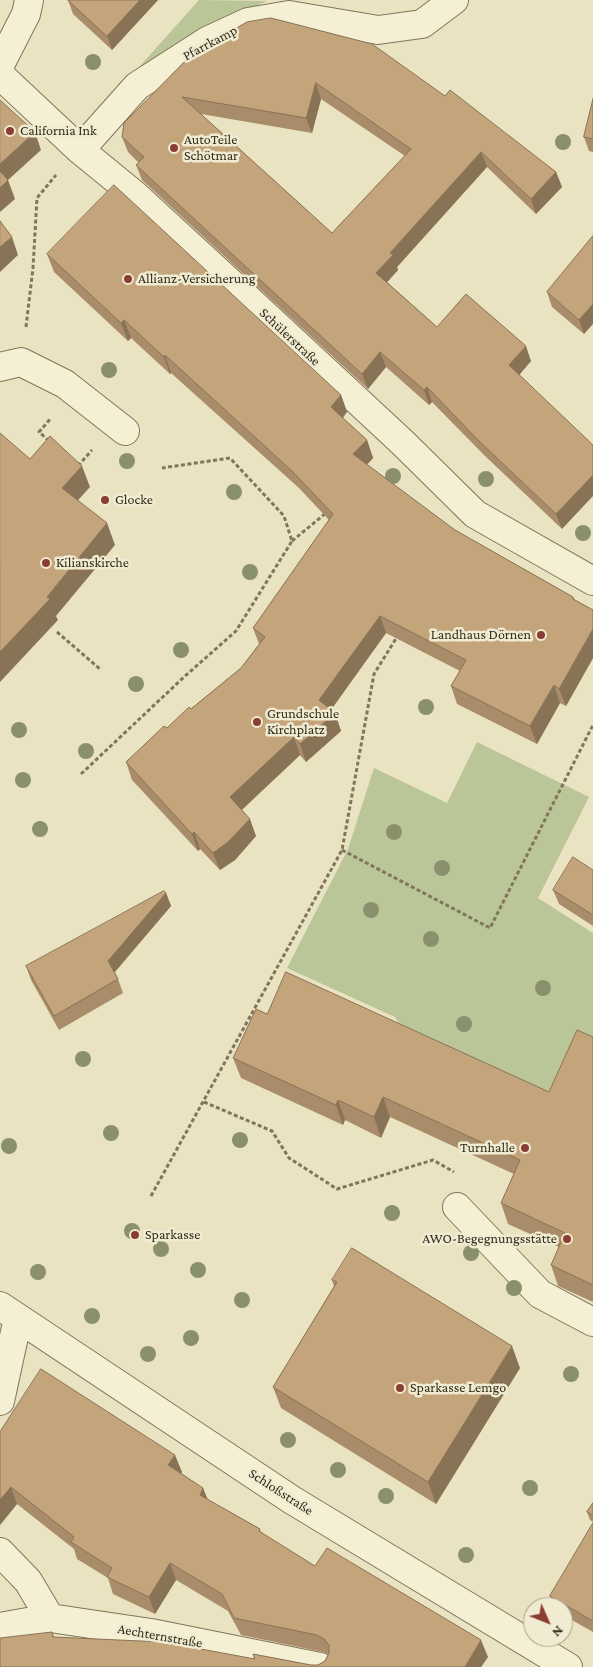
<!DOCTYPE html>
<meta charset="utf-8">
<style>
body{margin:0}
#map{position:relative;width:593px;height:1667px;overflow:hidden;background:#e9e3c2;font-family:"Crimson Pro",serif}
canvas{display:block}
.north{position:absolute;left:523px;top:1597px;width:50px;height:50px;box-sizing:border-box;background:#f1ecd1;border:1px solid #a59e89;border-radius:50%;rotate:134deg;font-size:14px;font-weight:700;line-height:20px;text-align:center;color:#322a1e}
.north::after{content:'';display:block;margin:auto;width:18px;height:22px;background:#8a3d31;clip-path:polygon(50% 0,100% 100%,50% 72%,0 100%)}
</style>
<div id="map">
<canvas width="593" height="1667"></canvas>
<div class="north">N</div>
</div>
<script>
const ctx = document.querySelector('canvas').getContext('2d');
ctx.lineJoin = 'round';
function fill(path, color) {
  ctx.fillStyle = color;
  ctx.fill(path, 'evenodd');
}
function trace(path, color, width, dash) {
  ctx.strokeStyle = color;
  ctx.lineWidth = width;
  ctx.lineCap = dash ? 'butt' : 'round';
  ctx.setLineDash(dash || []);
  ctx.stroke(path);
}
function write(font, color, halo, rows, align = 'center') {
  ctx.font = font + ' "Crimson Pro",serif';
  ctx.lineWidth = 5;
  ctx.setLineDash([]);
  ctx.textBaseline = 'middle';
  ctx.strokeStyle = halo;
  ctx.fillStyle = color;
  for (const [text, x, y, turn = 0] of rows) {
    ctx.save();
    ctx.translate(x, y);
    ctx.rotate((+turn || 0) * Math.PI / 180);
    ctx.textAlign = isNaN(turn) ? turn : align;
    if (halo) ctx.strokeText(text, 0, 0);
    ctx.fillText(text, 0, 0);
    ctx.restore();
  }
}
fill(new Path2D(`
 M199,0l68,1 -68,31 -56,38 -3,-4z
 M477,742l112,55 -51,101 55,35v121l-37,59 -141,-64 -20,-32 -108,-49 61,-119 26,-81 73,35z`), '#bac697');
const minor = new Path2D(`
 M0,65l26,-51 3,-14
 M0,75l80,75 55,45 126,116 141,131 73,72 118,67
 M80,150l57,-64 70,-45 41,-19 41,-7 89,15 44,-6 32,-24
 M0,367l21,-5 44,22 60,47
 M457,1207l83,87 53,28
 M0,1306l292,194 276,167
 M0,1401l18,-83
 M0,1552l28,29 22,37
 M0,1627l50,-9 101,15 169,34`);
trace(minor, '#81755b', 30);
trace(new Path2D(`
 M26,327l7,-59 4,-70 19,-23
 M49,441l-10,-9 12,-14
 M78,466l14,-16
 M292,541l34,-28
 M57,632l43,37
 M81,774l103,-97 52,-46 56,-90 -8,-25 -54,-58 -68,10
 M342,850l148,78 103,-203
 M204,1102l68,29 17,27 48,31 96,-29 21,12
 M151,1196l191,-346 32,-176 23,-37`), '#81755b', 3, [4, 2.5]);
trace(minor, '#f5f0d4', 28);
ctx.fillStyle = '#8b906c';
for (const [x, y] of [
 [93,62],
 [563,142],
 [109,370],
 [127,461],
 [393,476],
 [486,479],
 [234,492],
 [583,533],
 [250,572],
 [181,650],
 [136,684],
 [426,707],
 [19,730],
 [86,751],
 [23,780],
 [40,829],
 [394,832],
 [442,868],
 [371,910],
 [431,939],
 [543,988],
 [464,1024],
 [83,1059],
 [111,1133],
 [240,1140],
 [9,1146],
 [392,1213],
 [132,1231],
 [161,1249],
 [471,1253],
 [198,1270],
 [38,1272],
 [514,1288],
 [242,1300],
 [92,1316],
 [191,1338],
 [148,1354],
 [571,1374],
 [288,1440],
 [338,1470],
 [530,1488],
 [386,1496],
 [466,1555]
]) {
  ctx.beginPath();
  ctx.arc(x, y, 8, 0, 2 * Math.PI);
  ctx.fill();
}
fill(new Path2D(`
 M68,0h90l-46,50 -39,-36z
 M194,52l251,44 111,76 6,15 -26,27 -49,-47 -90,100 1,3 -11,12 50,45 94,34 -12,14 43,154 -78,-74 -52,-53 -3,3 -43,-38 -18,22 -226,-209 -6,-15 3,-2 -11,-11 -6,-15zM321,99l84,57 -73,77 -131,-119 111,19z
 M593,99v53l-4,-1 -5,-14z
 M593,236l-9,98 -32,-27 -5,-15z
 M47,254l294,141 6,17 -4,6 24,22 6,18 -6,7 88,65 118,67 1,2 19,11v48l-27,48 -6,-3 -23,41 -80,-40 -6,-18 9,-15 -74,-38 -55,77 4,3 6,18 -35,31 -6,-7 -58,55 14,26 -21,24 -15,10 -20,-21 -2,2 -66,-71 -6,-18 41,-34 74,-60 18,-24 -6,-16 76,-108 -30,-32 -128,-115 -1,1 -39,-36 -3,3 -74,-69z
 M593,870v56l-34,-22 -6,-14z
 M166,893l5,13 -56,66 3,7 5,14 -64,37 -28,-50 -5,-14z
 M267,1014l282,78 44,-55v265l-35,-16 -7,-21 8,-18 -51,-23 -7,-21 13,-29 -124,-57 -9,21 -36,-18 -2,5 -102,-47 -8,-20z
 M332,1280l188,88 -84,136 -155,-96 -8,-21 61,-101z
 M0,1432l182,40 -1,1 22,15 4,11 53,30 1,4 54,33 173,91 -7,10h-481l52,-35 2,5 200,22 -1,-5 58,11h7l7,-4 3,-7 -5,-2 -82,-17 -13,-24 -52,-31 -21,34 -42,-20 -5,-16 -31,-19 -3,-10 -57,-45 -17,21z
 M593,1503v19l-3,-2 -3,-8z
 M593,1523v109l-30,-17v-8h-9l-4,-11z`), '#a98d6a');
fill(new Path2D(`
 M140,0h18l-46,50 -5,-14z
 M316,83l5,16 -9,34 -6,-15z
 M35,132l6,18 -33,30 7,19 -15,13v-48z
 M481,152l6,15 -90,100 1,3 -16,18 -6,-15 14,-20z
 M556,172l6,15 -26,27 -5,-15z
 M12,237l6,18 -18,17v-25z
 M593,304v20l-9,10 -5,-14z
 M124,320l7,18 -3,3 -7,-18z
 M526,346l5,15 -16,19 -6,-15z
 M380,352l6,15 -18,22 -6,-15z
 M165,355l6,18 -1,1 -6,-17z
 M427,387l5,15 -3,3 -5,-15z
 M341,395l6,17 -10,12 -6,-17z
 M367,440l6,18 -14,14 -6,-18z
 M82,466l8,21 -20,22 -8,-21z
 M593,475v21l-31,33 -6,-15z
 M107,523l8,22 -59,71 2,4 -58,62v-30l47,-55z
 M380,616l6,17 -61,85 -6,-18z
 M593,629v29l-27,48 -7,-17z
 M554,685l6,18 -23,41 -7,-18z
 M335,713l6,18 -35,31 -6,-18z
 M294,737l6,18 -64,60 -6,-18z
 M250,819l6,17 -21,24 -15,10 -7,-17z
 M194,832l6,17 -2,2 -6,-17z
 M166,893l5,13 -58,68 -5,-13z
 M383,1097l7,20 -9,21 -7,-21z
 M338,1100l7,20 -2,5 -7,-20z
 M512,1346l8,22 -84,136 -8,-22z
 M175,1455l7,17 -8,11 -6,-18z
 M11,1487l6,17 -17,21v-25z
 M203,1488l7,17 -10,-10z
 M170,1563l6,17 -21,34 -6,-17z
 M481,1640l7,17 -7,10h-16z`), '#897356');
const building = new Path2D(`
 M68,0h72l-33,36z
 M271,18l101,26 73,52 5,-6 106,82 -25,27 -50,-47 -91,101 3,2 -17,18 61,54 29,-33 60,52 -17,19 84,80v30l-37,39 -78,-74 -51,-53 -3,3 -44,-38 -18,22 -226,-209 8,-8 -22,-20 2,-14 70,-71 53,-30zM316,83l95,66 -79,84 -150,-136 124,21z
 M593,99v40l-9,-2z
 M0,100l35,32 -35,32z
 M0,171l8,9 -8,8z
 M114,185l227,210 -10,12 36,33 -14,14 102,76 118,67v2l20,11v19l-34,60 -5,-4 -24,41 -79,-40 15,-26 -86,-44 -61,84 16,13 -35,31 -6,-7 -64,60 20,22 -22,23 -15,11 -19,-21 -2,2 -66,-72 38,-36 3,2 22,-21 2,2 50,-41 24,-31 -12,-9 80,-114 -41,-43 -127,-116 -1,2 -40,-37 -3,3 -74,-69z
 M0,221l12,16 -12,10z
 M593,236v68l-14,16 -32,-28z
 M0,433l30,26 20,-23 32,30 -20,22 45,35 -60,74 3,2 -50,53z
 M573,857l20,13v45l-40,-25z
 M164,891l2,2 -58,68 10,18 -64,37 -28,-50z
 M286,972l263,120 28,-62 16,7v248l-42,-20 14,-32 -64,-30 19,-43 -137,-63 -9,20 -36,-17 -2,5 -103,-47 23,-49 11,5z
 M352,1248l160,98 -84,136 -155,-95 64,-105 -5,-2z
 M41,1369l134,86 -7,10 35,23 -3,7 60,34 -1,2 56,35 12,-18 154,92 -16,27h-465v-29l52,-6 1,5 110,5 92,17 -2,-5 58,11h7l7,-4 4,-8v-8l-5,-6 -7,-4 -83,-17 -12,-24 -52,-31 -21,34 -42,-20 5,-9 -41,-26 3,-5 -63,-50 -11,13v-68z
 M593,1503v12l-6,-3z
 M593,1523v98l-43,-25z`);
fill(building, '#c4a47b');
trace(building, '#897356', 1);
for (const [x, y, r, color] of [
 [10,131,5,"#8a3d31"],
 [174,148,5,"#8a3d31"],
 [128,279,5,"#8a3d31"],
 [105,500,5,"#8a3d31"],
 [46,563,5,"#8a3d31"],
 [541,635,5,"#8a3d31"],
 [257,722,5,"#8a3d31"],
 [525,1148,5,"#8a3d31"],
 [135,1235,5,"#8a3d31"],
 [567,1239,5,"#8a3d31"],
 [400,1388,5,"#8a3d31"]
]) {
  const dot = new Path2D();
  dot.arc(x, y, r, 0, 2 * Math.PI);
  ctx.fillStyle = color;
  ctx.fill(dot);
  trace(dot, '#f1ecd1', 2);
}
write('14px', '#322a1e', '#f1ecd1', [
 ["Pfarrkamp",210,43,-28],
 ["Schülerstraße",290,337,43],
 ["Schloßstraße",281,1492,33],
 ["Aechternstraße",160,1636,10]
]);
write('14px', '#322a1e', '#f1ecd1', [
 ["California Ink",20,131],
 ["AutoTeile",184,140],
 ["Schötmar",184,156],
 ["Allianz-Versicherung",138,279],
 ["Glocke",115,500],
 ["Kilianskirche",56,563],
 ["Landhaus Dörnen",531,635,"right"],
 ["Grundschule",267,714],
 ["Kirchplatz",267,730],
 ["Turnhalle",515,1148,"right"],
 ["Sparkasse",145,1235],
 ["AWO-Begegnungsstätte",557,1239,"right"],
 ["Sparkasse Lemgo",410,1388]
], 'left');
</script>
